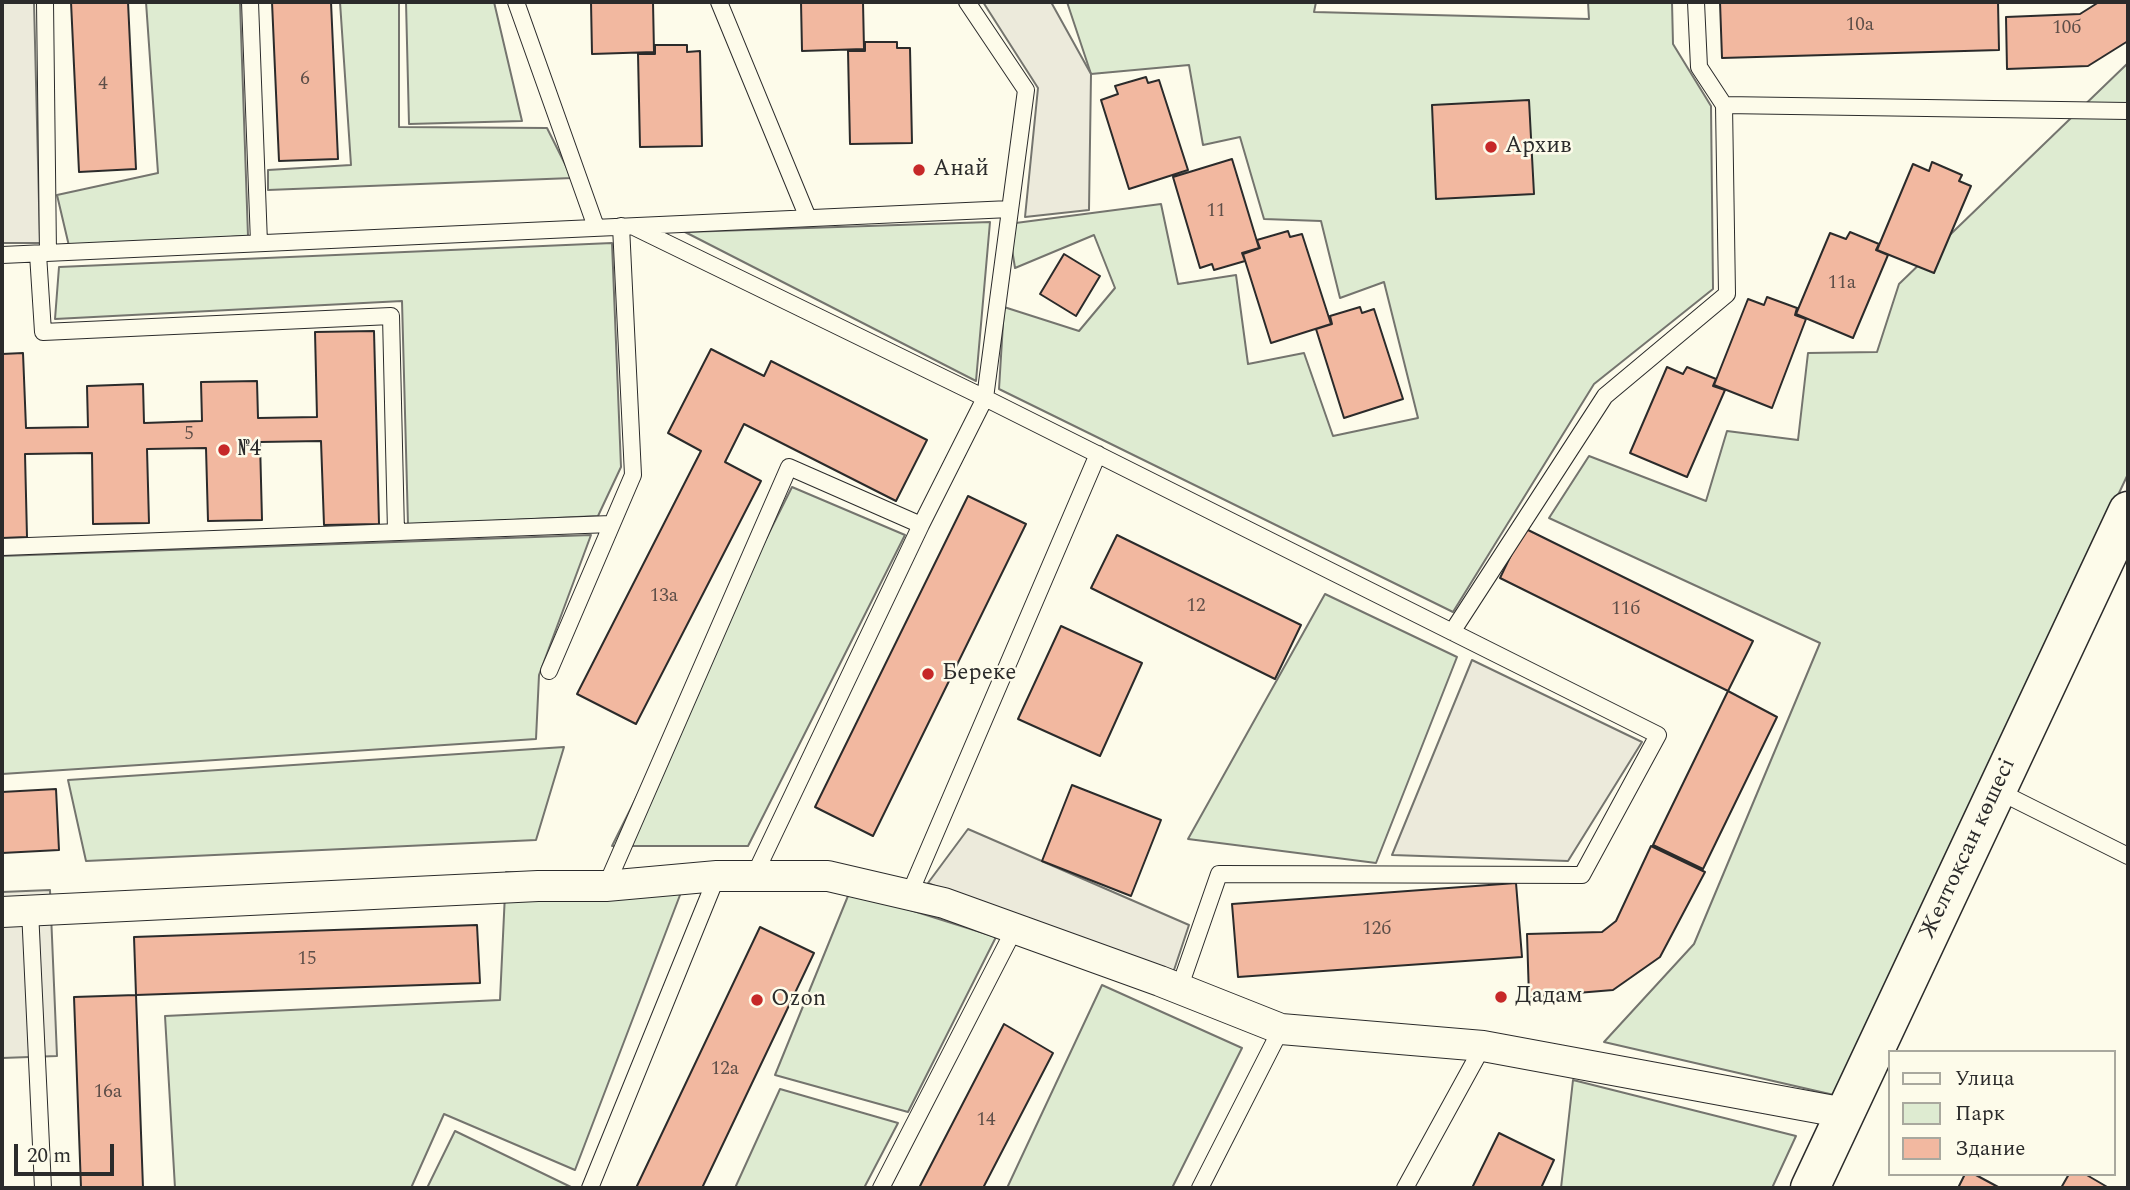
<!DOCTYPE html>
<meta charset="utf-8">
<style>
body{margin:0}
#map{position:relative;width:2130px;height:1190px;overflow:hidden;background:#fdfbea;font-family:Spectral,serif}
canvas{display:block}
.frame{position:absolute;inset:0;border:4px solid #2b2b2b;pointer-events:none}
.legend{position:absolute;left:1888px;top:1050px;width:228px;height:126px;box-sizing:border-box;background:#fdfbea;border:2px solid #a9a89e;margin:0;padding:9px 12px;list-style:none;font-size:21px;color:#2b2b2b}
.legend li{display:flex;align-items:center;gap:14px;height:35px}
.legend b{width:35px;border:2px solid #a9a89e}
.scale{position:absolute;left:14px;top:1144px;width:100px;height:32px;box-sizing:border-box;border:4px solid #2b2b2b;border-top:0;padding-left:9px;font-size:21px;line-height:24px;white-space:nowrap;color:#2b2b2b;-webkit-text-stroke:5px #fdfbea;paint-order:stroke}
</style>
<div id="map">
<canvas width="2130" height="1190"></canvas>
<div class="frame"></div>
<ul class="legend">
<li><b style="height:9px;background:#fdfbea"></b>Улица</li>
<li><b style="height:19px;background:#deebd1"></b>Парк</li>
<li><b style="height:19px;background:#f2b8a0"></b>Здание</li>
</ul>
<div class="scale">20 m</div>
</div>
<script>
const ctx = document.querySelector('canvas').getContext('2d');
ctx.lineJoin = 'round';
function fill(path, color) {
  ctx.fillStyle = color;
  ctx.fill(path, 'evenodd');
}
function trace(path, color, width, dash) {
  ctx.strokeStyle = color;
  ctx.lineWidth = width;
  ctx.lineCap = dash ? 'butt' : 'round';
  ctx.setLineDash(dash || []);
  ctx.stroke(path);
}
function write(font, color, halo, rows, align = 'center') {
  ctx.font = font + ' Spectral,serif';
  ctx.lineWidth = 5;
  ctx.setLineDash([]);
  ctx.textBaseline = 'middle';
  ctx.strokeStyle = halo;
  ctx.fillStyle = color;
  for (const [text, x, y, turn = 0] of rows) {
    ctx.save();
    ctx.translate(x, y);
    ctx.rotate((+turn || 0) * Math.PI / 180);
    ctx.textAlign = isNaN(turn) ? turn : align;
    if (halo) ctx.strokeText(text, 0, 0);
    ctx.fillText(text, 0, 0);
    ctx.restore();
  }
}
const green = new Path2D(`
 M146,2h94l8,234 -179,10 -12,-51 101,-22z
 M340,2h59v125l148,1 25,50 -304,12v-20l83,-5z
 M406,2h88l28,119 -113,3z
 M1067,2h249l-2,10 275,7 -1,-17h84l1,42 38,62 2,183 -119,95 -141,228 -454,-223 5,-82 75,24 36,-43 -21,-53 -79,33 -7,-44 153,-20 17,80 58,-9 12,89 56,-11 29,83 85,-18 -34,-136 -44,16 -19,-77 -57,-2 -24,-82 -37,8 -14,-80 -98,9z
 M2128,63v411l-294,621 -230,-53 90,-98 126,-301 -271,-125 40,-62 117,45 21,-70 71,9 10,-87 69,-1 22,-68z
 M990,222l-14,159 -291,-149z
 M612,243l9,224 -23,49 -190,9 -6,-224 -347,18 4,-52z
 M792,487l113,48 -157,311h-136z
 M591,535l-52,140 -3,64 -534,35v-218z
 M1325,594l132,63 -81,206 -188,-24z
 M564,747l-28,93 -450,21 -18,-81z
 M506,872l179,10 -110,288 -131,-56 -33,74h-236l-10,-172 335,-16z
 M850,891l146,46 -88,175 -133,-37z
 M1102,985l140,63 -70,140h-165z
 M1573,1080l223,56 -24,52h-211z
 M780,1089l118,34 -34,65h-129z
 M455,1131l118,57h-146z`);
fill(green, '#deebd1');
trace(green, '#74746e', 2);
const parking = new Path2D(`
 M2,2h32l6,241h-38z
 M983,2h68l40,72 -2,136 -64,7 13,-129z
 M1472,660l170,82 -74,119 -176,-6z
 M968,829l221,96 -20,60 -241,-102z
 M50,890l7,166 -55,2v-166z`);
fill(parking, '#eceadb');
trace(parking, '#74746e', 2);
const building = new Path2D(`
 M71,2h57l8,167 -57,3z
 M272,2h59l7,157 -59,2z
 M591,2h62l1,50 -62,2z
 M801,2h62l1,47 -62,2z
 M1720,2h278l1,48 -277,8z
 M2099,2h29v39l-40,25 -81,3 -1,-52 74,-3z
 M865,42h32v6h13l2,95 -62,1 -2,-93h17z
 M655,45h32v7l13,-1 2,95 -62,1 -2,-93h17z
 M1146,77l2,6 11,-3 29,90 -59,19 -28,-89 17,-6 -3,-8z
 M1529,100l5,94 -98,5 -4,-94z
 M1232,159l27,89 -17,5 3,8 -31,9 -2,-6 -12,4 -27,-91z
 M1932,162l30,13 -3,6 12,5 -37,87 -57,-23 36,-86 16,7z
 M1288,231l2,6 12,-3 29,90 -60,19 -28,-89 17,-6 -3,-8z
 M1850,232l29,12 -3,6 12,5 -35,83 -57,-24 34,-81 16,6z
 M1064,254l36,22 -24,40 -36,-22z
 M1767,297l30,11 -2,7 11,4 -34,89 -58,-23 34,-86 16,6z
 M1360,307l2,6 12,-4 29,90 -59,19 -28,-89 16,-5 -2,-8z
 M374,331l5,193 -55,1 -3,-84 -61,1 2,78 -54,1 -2,-73 -59,1 2,74 -56,1 -1,-71 -67,1 2,83 -25,1v-184l21,-1 3,75 62,-1 -1,-41 56,-2 1,39 58,-2 -1,-39 56,-1 1,37 59,-1 -2,-85z
 M711,349l53,27 7,-15 156,79 -31,61 -152,-77 -19,38 36,19 -125,243 -59,-30 124,-243 -33,-18z
 M1667,367l16,7 4,-7 29,12 -3,7 12,4 -38,87 -57,-24z
 M968,496l58,28 -153,312 -58,-29z
 M1524,528l229,113 -25,50 -228,-113z
 M1117,535l184,90 -26,54 -184,-91z
 M1061,626l81,37 -42,93 -82,-37z
 M1728,691l49,26 -74,152 -50,-24z
 M1072,785l89,35 -30,76 -89,-35z
 M56,789l3,61 -57,3v-61z
 M1651,846l54,26 -45,85 -47,33 -84,7 -2,-63 75,-2 14,-11z
 M1516,883l6,74 -284,20 -6,-73z
 M477,925l3,58 -344,12 -2,-58z
 M760,927l54,26 -112,235h-66z
 M136,995l7,193h-62l-7,-191z
 M1004,1024l49,29 -70,135h-64z
 M1499,1133l55,27 -13,28h-69z
 M1965,1174h9l26,14h-42z
 M2069,1174h16l24,14h-48z`);
fill(building, '#f2b8a0');
trace(building, '#2b2b2b', 2);
const service = new Path2D(`
 M45,2l3,251
 M250,2l9,241
 M516,2l80,225
 M719,2l89,216
 M967,2l59,88 -41,308 673,337 -76,140 -363,-1 -40,115
 M1724,105l404,6
 M634,227l351,171 -64,127 -167,351
 M38,254l5,78 348,-16 5,216
 M2,255l1008,-46
 M2,547l609,-23
 M1452,632l153,-236 122,-102 -3,-189 -25,-38 -3,-65
 M549,671l84,-196 -12,-249
 M1996,790l132,66
 M606,886l183,-419 132,58
 M909,895l189,-441
 M30,910l13,278
 M590,1188l127,-312
 M881,1188l134,-260
 M1200,1188l81,-159
 M1405,1188l78,-142`);
const minor = new Path2D(`
 M2,912l536,-26h68l111,-10h111l116,27 216,78 121,48 202,17 362,67`);
const secondary = new Path2D(`
 M1810,1188l318,-677`);
trace(service, '#2b2b2b', 18);
trace(minor, '#2b2b2b', 32);
trace(secondary, '#2b2b2b', 41);
trace(service, '#fdfbea', 16);
trace(minor, '#fdfbea', 30);
trace(secondary, '#fdfbea', 38);
for (const [x, y, r, color] of [
 [1491,147,7,"#c62828"],
 [919,170,7,"#c62828"],
 [224,450,7,"#c62828"],
 [928,674,7,"#c62828"],
 [1501,997,7,"#c62828"],
 [757,1000,7,"#c62828"]
]) {
  const dot = new Path2D();
  dot.arc(x, y, r, 0, 2 * Math.PI);
  ctx.fillStyle = color;
  ctx.fill(dot);
  trace(dot, '#fdfbea', 2.5);
}
write('19px', '#5d4e48', null, [
 ["10а",1860,26],
 ["10б",2067,29],
 ["6",305,80],
 ["4",103,85],
 ["11",1216,212],
 ["11а",1842,284],
 ["5",189,435],
 ["13а",664,597],
 ["12",1196,607],
 ["11б",1626,610],
 ["12б",1377,930],
 ["15",307,960],
 ["12а",725,1070],
 ["16а",108,1093],
 ["14",986,1121]
]);
write('23px', '#2b2b2b', '#fdfbea', [
 ["Архив",1505,147],
 ["Анай",933,170],
 ["№4",238,450],
 ["Береке",942,674],
 ["Дадам",1515,997],
 ["Ozon",771,1000]
], 'left');
write('23px', '#2b2b2b', '#fdfbea', [
 ["Желтоқсан көшесі",1969,849,-65]
]);
</script>
